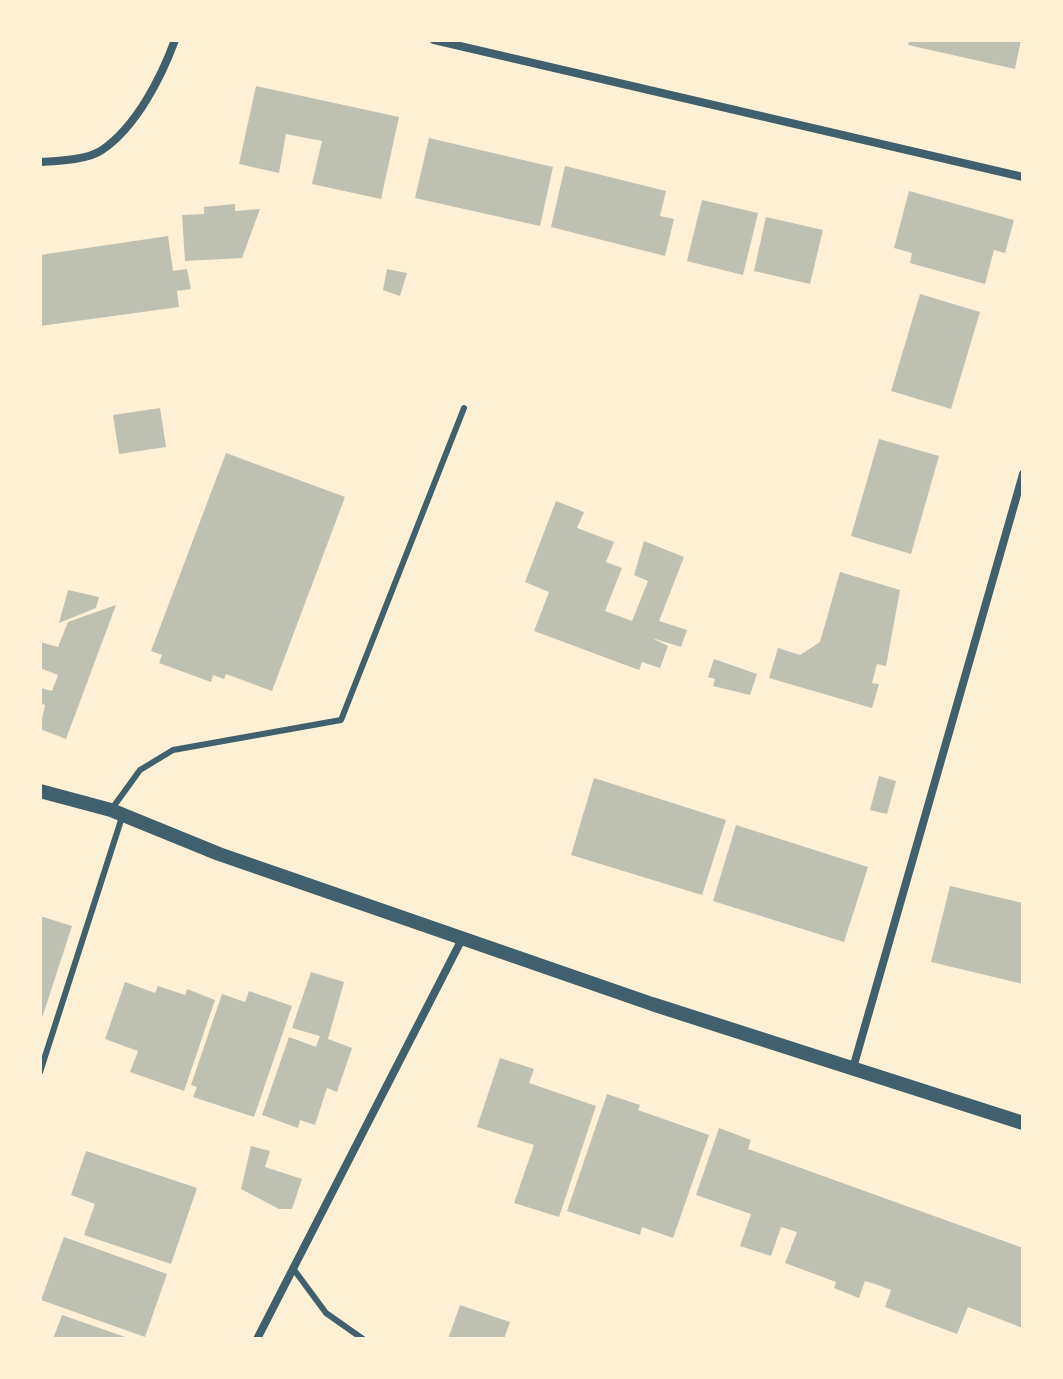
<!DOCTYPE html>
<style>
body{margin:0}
#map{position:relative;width:1063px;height:1379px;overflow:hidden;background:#fdf0d5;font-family:"Source Serif 4",serif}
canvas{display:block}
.frame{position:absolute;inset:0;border:42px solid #fdf0d5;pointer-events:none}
</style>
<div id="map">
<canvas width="1063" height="1379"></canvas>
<div class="frame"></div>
</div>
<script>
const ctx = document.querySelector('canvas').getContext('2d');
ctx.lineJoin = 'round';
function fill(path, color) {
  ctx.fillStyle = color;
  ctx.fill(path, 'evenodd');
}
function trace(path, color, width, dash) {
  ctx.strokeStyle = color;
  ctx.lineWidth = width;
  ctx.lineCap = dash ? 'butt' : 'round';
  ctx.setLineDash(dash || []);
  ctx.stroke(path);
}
fill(new Path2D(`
 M909,40h112l-6,29 -107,-24z
 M256,86l143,31 -18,82 -69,-15 10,-43 -36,-7 -7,39 -40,-9z
 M429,138l124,29 -13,59 -125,-28z
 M565,166l101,25 -6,25 14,3 -9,37 -114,-29z
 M909,191l105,29 -9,33 -11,-3 -9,34 -75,-21 2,-10 -18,-5z
 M702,200l56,13 -15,62 -56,-14z
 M235,204v7l25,-2 -18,49 -57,3 -3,-46 22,-1v-7z
 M766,217l57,13 -13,54 -56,-13z
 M168,236l5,35 14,-2 4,20 -14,2 2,16 -139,19v-71z
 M387,269l20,4 -7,23 -17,-6z
 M920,294l60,18 -29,97 -60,-18z
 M160,408l6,39 -47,7 -6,-39z
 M879,439l60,17 -28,98 -60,-18z
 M226,453l119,44 -73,194 -46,-17 -2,5 -11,-4 -2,7 -52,-19 3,-8 -11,-4z
 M556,501l28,11 -7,16 37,14 -8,20 16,6 -17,43 27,10 16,-40 -14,-6 10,-34 40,16 -25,64 28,9 -6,17 -29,-9 16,8 -8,22 -18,-6 -3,8 -105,-39 15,-39 -24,-10z
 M840,572l60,18 -14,76 -9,-2 -5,19 7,1 -7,24 -103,-30 9,-30 22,7 20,-13z
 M68,590l31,7 -3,11 -37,15z
 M116,605l-50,134 -26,-10 5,-24 -5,-2v-11l1,-4 11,3 6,-16 -18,-7v-26l18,5 10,-25z
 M714,659l43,15 -7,21 -37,-9 2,-7 -7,-2z
 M879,776l17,5 -9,33 -17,-4z
 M594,778l132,42 -24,75 -131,-40z
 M736,825l132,42 -24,75 -131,-41z
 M950,886l73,17v81l-92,-22z
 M40,916l32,10 -31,95h-1z
 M311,972l33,10 -16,57 24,9 -15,44 -10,-4 -12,37 -15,-5 -2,8 -36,-13 27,-78 27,10 4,-11 -28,-8z
 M125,982l30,11 3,-7 27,9 2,-6 28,11 -31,91 -54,-19 8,-21 -33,-12z
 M249,991l43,15 -38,111 -61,-20 4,-10 -6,-2 31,-91 23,8z
 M500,1058l34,11 -5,14 67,23 -37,111 -45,-14 20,-58 -57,-18z
 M607,1094l33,11 -2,5 71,25 -36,103 -31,-11 -2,8 -73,-24z
 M719,1128l32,12 -3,9 275,99v80l-55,-21 -11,27 -72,-27 6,-17 -16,-6 -10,-3 -6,17 -25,-10 2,-6 -51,-19 12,-31 -16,-5 -10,29 -31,-10 11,-32 -55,-19z
 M251,1146l19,5 -5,16 37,12 -10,30h-13l-38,-20z
 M86,1151l111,37 -26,76 -87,-29 11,-31 -24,-9z
 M64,1237l103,37 -22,63 -104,-37z
 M460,1305l50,17 -6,17h-56z
 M62,1315l69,24h-78z`), '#bec0b2');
trace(new Path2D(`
 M111,810l29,-40 33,-20 168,-30 123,-312
 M40,1072l83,-258
 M295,1271l31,42 37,26`), '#3f606c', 6);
trace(new Path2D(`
 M434,40l589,137
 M40,162c17,-1 48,-2 62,-12 34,-23 59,-72 73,-110
 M853,1068l170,-594
 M257,1339l205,-400`), '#3f606c', 8);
trace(new Path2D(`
 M40,791l71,19 108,44 433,150 371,119`), '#3f606c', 14);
</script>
